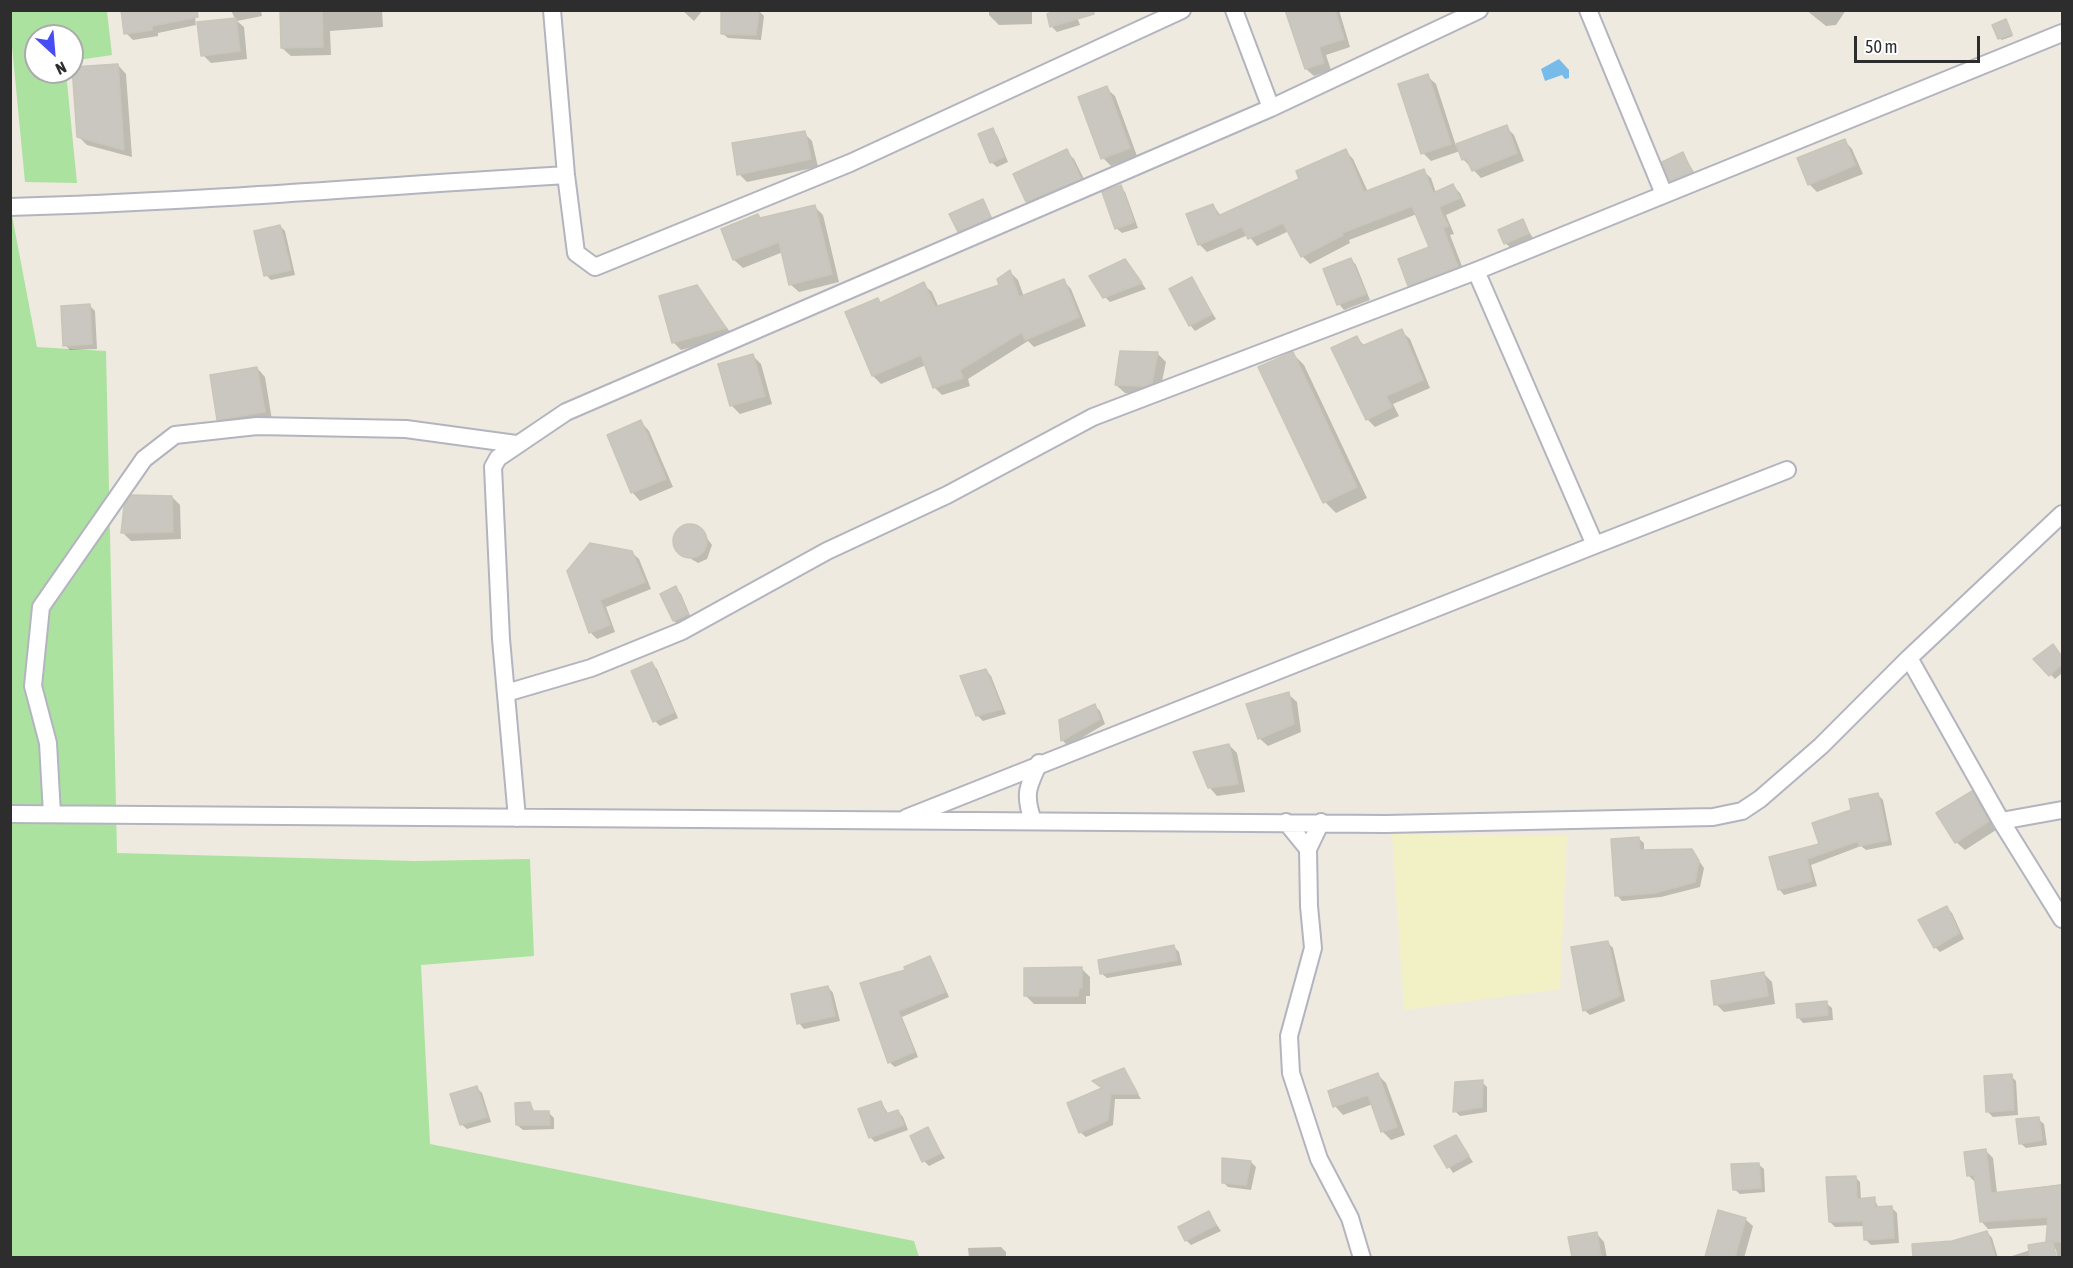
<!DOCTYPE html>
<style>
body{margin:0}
#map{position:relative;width:2073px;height:1268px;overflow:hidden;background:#eeeae0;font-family:"Asap Condensed",sans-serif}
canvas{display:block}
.frame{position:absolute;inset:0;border:12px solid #2d2d2d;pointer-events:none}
.north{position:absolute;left:24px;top:24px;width:60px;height:60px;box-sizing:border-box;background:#fff;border:2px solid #ababab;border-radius:50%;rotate:154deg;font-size:16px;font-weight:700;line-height:24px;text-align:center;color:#2d2d2d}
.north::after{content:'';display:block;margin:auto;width:21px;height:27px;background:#464df4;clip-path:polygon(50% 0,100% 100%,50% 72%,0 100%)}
.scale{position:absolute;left:1854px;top:36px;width:126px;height:27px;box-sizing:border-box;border:3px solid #2d2d2d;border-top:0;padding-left:8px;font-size:18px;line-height:21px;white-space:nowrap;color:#2d2d2d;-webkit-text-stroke:4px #fff;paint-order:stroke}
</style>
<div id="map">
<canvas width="2073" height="1268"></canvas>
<div class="frame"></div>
<div class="north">N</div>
<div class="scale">50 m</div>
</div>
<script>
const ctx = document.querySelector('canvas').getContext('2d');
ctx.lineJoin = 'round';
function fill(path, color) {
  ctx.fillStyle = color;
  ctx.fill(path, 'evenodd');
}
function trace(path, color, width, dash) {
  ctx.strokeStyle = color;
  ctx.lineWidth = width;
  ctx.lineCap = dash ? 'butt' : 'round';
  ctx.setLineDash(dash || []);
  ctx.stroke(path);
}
fill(new Path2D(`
 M10,11h97l5,44 -40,6v-25h-36v36h30l11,111 -52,-1 -14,-146z
 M10,205l27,142 69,4 11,502 298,8 115,-2 4,97 -113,9 9,179 484,97 5,16h-908z`), '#ace29f');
fill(new Path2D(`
 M1392,834l175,2 -7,153 -156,21z`), '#f1f1c5');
fill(new Path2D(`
 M1559,59l10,11v8l-4,1 -3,-4 -17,6 -4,-12z`), '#77bbeb');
fill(new Path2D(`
 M194,10l2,15 -38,8v3l-25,4 -7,-7z
 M231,10h30l1,6 -25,5 7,6 3,32 -36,4 -8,-8 32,-36z
 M281,10h101l1,17 -53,4 1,24 -40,1 -9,-8z
 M682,10h21l-9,11z
 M989,10h43v14l-33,1 -10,-10z
 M1286,10h53l11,37 -24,8 5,15 -17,6 -8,-7z
 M1846,10l-10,15 -10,1 -20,-16z
 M759,11l5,5 -3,24 -33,-2 -6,-5z
 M1075,12l5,13 -23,7 -5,-5 -3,-12z
 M2006,21l7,15 -11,4 -3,-2z
 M118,65l8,9 6,83 -45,-12 -9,-9z
 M1427,76l9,8 20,62 50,-19 8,8 10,26 -43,17 -18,-19 -3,-8 -29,10 -8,-8z
 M1106,88l9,8 22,60 -26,10 -8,-8z
 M992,130l5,5 11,27 -11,5 -6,-5z
 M804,133l8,8 6,26 -71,15 -8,-8z
 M1844,140l8,9 11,25 -46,18 -8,-8z
 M1066,151l8,8 14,28 -52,23 -9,-9z
 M1346,151l7,8 15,33 55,-21 8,7 5,15 17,-7 7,7 6,13 -20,9 8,19 -4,1 15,39 -48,18 -7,-7 21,-37 -14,-34 -68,26 1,3 -40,21 -8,-8 -13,-25 -32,15 -9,-11 -41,17 -8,-8 14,-39 8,11 80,-36z
 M1683,154l14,23 -21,8 -5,-5z
 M1120,186l5,6 13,36 -16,5 -6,-5z
 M982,201l13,22 -31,13 -5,-5z
 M814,206l9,9 16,67 -40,10 -9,-8 -7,-32 -40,16 -9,-8 -11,-30 35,-14 3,3z
 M1522,221l11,17 -22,10 -6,-5z
 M280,226l5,5 10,44 -24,5 -5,-5z
 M1351,259l5,6 14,35 -26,10 -5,-6 -14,-34z
 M1130,266l16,23 -36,13 -5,-5z
 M1010,272l8,8 6,17 39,-17 8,9 15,37 -52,21 -6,-6 -60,38 2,7 -28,9 -8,-8 -8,-22 -45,19 -8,-8 5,-76 3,4 42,-20 9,8 7,16 62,-22z
 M1191,278l25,41 -21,12 -5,-6z
 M697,287l36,49 -52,14 -8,-8z
 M89,305l6,6 2,38 -27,1 -5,-5z
 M1401,331l9,8 20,49 -37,16 6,12 -24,11 -8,-8 -11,-82 9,9z
 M1157,353l9,9 -6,29 -7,3 -28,-1 -9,-8z
 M1293,354l11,11 63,133 -31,15 -11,-11z
 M753,356l8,8 11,40 -32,10 -9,-9z
 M257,368l8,9 7,43 -45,7 -8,-8z
 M641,422l8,9 24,56 -33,14 -8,-9z
 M172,497l8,8 1,34 -50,2 -8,-8z
 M692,526l9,4 11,15 -5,14 -9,4 -20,-12 -2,-15 6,-8z
 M631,552l8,7 12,30 -45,18 9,25 -18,7 -7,-7 -22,-61z
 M676,588l5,6 11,26 -13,6 -5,-5z
 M2057,651l5,7v25l-1,-9 -6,5 -20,-20z
 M652,664l5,5 21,49 -18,8 -5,-5z
 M986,670l5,6 15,38 -23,7 -6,-6z
 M1288,694l9,8 4,30 -33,14 -9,-8z
 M1095,706l5,5 5,13 -37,22 -5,-5 -2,-20z
 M1229,745l8,8 8,39 -28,4 -8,-9z
 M1972,793l8,8 16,29 -31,20 -9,-8z
 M1878,795l5,5 9,45 -26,5 -5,-4 -50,19 6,21 -33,9 -5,-6 -8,-31 50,-13 32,-34z
 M1638,838l6,5v8h48l12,17 -4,19 -39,10 -39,4 -5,-6z
 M1947,908l5,5 12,26 -24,13 -5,-5z
 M1608,943l5,5 12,53 -35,14 -6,-5z
 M1174,947l5,5 3,13 -75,13 -6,-5z
 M929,958l5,5 15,34 -47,20 16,40 -23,10 -6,-5 -27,-78 45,-13z
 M1082,969l8,8v19h-4v8h-52l-9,-9z
 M1764,974l8,8 3,22 -51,8 -8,-8z
 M828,987l5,6 7,28 -36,8 -5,-6z
 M1826,1003l6,5 1,12 -30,3 -5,-6z
 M1123,1070l18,29h-26l-2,26 -27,12 -6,-5 23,-43 -9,-7z
 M1378,1075l8,8 19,52 -14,5 -8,-8 -10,-28 -30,11 -8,-9z
 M2011,1076l5,5 2,34 -25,2 -6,-6z
 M1482,1082l5,5v25l-27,4 -5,-5z
 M477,1088l5,5 9,29 -24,7 -6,-5z
 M881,1102l8,13 9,-4 5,6 5,13 -33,12 -5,-5z
 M529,1104l7,9 12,-1 6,6v11l-31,1 -6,-5z
 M2038,1119l6,5 3,21 -21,3 -6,-5z
 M927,1129l18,29 -16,8 -5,-5z
 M1456,1137l17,25 -20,11 -17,-27z
 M1985,1150l8,8 4,35 65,-9 -1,74h-4l-1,-9h-3l1,9h-48l45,-15 -3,-3 1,-15 -61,4 -7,-8 -5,-38 -8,-8z
 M1251,1162l5,5 -5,23 -23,-3 -5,-5z
 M1758,1164l6,5 1,23 -25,2 -6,-5z
 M1855,1177l5,5 1,18 13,-1 5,9 12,-1 6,6 2,30 -28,2 -5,-5 -1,-14 -30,1 -5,-5z
 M1719,1212l26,7 8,7 -9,32h-37z
 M1209,1213l12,18 -30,14 -5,-5z
 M1987,1232l5,6 6,20h-25l-6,-20z
 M1596,1233l8,9 3,16h-34l-3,-20z
 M1914,1245l38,3v10h-37z
 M1001,1247l5,5v6h-37l-1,-10z`), '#0003');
const building = new Path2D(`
 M121,10h76l1,7 -46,9v4l-28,4z
 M280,10h42l1,37 -42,1z
 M721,10h38l-3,25 -35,-1z
 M1057,10h37v4l-44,13 -3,-13z
 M1285,10h50l9,29 -25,8 5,16 -19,6z
 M236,18l4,33 -39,5 -4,-34z
 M2006,19l6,15 -14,5 -6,-14z
 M118,64l6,86 -47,-13 -5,-70z
 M1428,74l23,70 -30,10 -23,-70z
 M1107,86l23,62 -29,11 -23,-62z
 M1507,125l10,28 -45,18 -6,-13 -4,2 -6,-16z
 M993,128l11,29 -14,6 -12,-29z
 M805,131l6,28 -74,16 -5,-32z
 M1845,139l10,26 -47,20 -11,-27z
 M1067,149l14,30 -55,23 -13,-28z
 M1346,149l18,43 60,-23 9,24 20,-9 7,14 -21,9 9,19 -5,2 15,39 -50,19 -10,-27 31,-12 -17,-41 -70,27 1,2 -42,22 -18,-34 -35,16 -6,-12 -44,18 -12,-31 27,-10 5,12 81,-37 -3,-8z
 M1683,152l9,20 -22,9 -8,-19z
 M1121,185l13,37 -19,7 -13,-37z
 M983,199l8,18 -33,15 -9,-18z
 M815,205l17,69 -43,11 -10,-43 -46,18 -12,-31 37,-15 2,4z
 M1523,219l6,14 -25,11 -6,-14z
 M280,225l11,45 -27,6 -10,-45z
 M1351,258l15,36 -29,11 -14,-36z
 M1125,259l17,24 -39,15 -14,-22z
 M1010,270l9,27 45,-18 15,38 -54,23 -3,-8 -62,38 3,8 -30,10 -12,-33 -49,21 -27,-64 33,-14 2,5 44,-21 11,25 64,-22 -2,-6z
 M1192,277l20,37 -23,12 -20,-37z
 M697,285l29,43 -54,15 -13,-47z
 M90,304l2,40 -29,2 -2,-40z
 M1402,329l21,51 -37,16 6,11 -26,13 -35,-72 26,-12 5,10z
 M1120,351l38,1 -6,31 -8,3 -29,-1z
 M1293,352l64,135 -34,16 -65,-136z
 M753,354l12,42 -35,10 -12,-42z
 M257,367l8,45 -48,8 -7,-45z
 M641,420l25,59 -35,14 -24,-58z
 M132,495l40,1 1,36 -52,1 3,-27z
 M673 541a17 17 0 1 1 34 0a17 17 0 1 1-34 0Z
 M590,543l42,8 13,31 -45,18 10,25 -21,8 -22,-62z
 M676,586l12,28 -15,7 -13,-27z
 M2053,644l9,13v7l-13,12 -16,-17z
 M652,662l22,50 -21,10 -22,-51z
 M986,669l16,40 -26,7 -16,-40z
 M1289,692l5,32 -36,15 -12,-35z
 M1095,704l5,15 -39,22 -2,-21z
 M1229,744l9,40 -30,4 -15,-36z
 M1972,791l17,30 -34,22 -19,-30z
 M1878,793l10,47 -29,6 -1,-5 -51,18 5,22 -34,9 -9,-33 50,-13 -7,-21 39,-13 -2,-11z
 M1639,837l1,13 52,-1 7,12 -4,21 -40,11 -40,3 -4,-57z
 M1947,906l12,27 -25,15 -16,-28z
 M1608,941l12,55 -37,15 -12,-64z
 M1174,945l3,15 -77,14 -2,-14z
 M930,956l15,36 -47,19 16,41 -26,11 -28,-80 45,-13 -1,-3z
 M1082,967v21h-3l-1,8h-54v-28z
 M1764,972l4,24 -54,9 -3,-24z
 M828,986l7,30 -38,8 -6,-30z
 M1827,1001l1,14 -31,3 -1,-14z
 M1124,1068l14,26h-27l-3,26 -29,13 -12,-30 35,-15 -10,-7z
 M1378,1073l19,54 -16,5 -13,-37 -35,12 -5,-16z
 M2012,1074l2,36 -28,2 -2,-36z
 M1483,1080l-1,27 -29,5 2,-30z
 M477,1086l10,31 -27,8 -10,-31z
 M881,1101l5,13 12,-4 6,15 -35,13 -11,-29z
 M530,1102l3,9h16l1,14h-34l-1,-22z
 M2039,1117l3,23 -23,4 -3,-25z
 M928,1127l13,26 -19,9 -12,-26z
 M1456,1135l13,21 -22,12 -13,-22z
 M1986,1149l5,44 71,-8v57l-16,-1 2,-24 -68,5 -6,-47 -7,1 -3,-24z
 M1222,1158l29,3 -5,24 -24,-2z
 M1759,1163l2,25 -28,2 -2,-26z
 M1856,1176l1,23 18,-2v10l17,-1 2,32 -30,2 -1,-19 -34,1 -3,-45z
 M1718,1210l28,8 -11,39h-30z
 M1209,1211l7,14 -31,16 -7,-14z
 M1987,1231l8,26h-82l-1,-13 40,-3z
 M1597,1232l4,25h-29l-4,-20z
 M2053,1241l3,16h-26l-2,-12z`);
fill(building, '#c9c7bf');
trace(building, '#c9c6b9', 1.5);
const street = new Path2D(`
 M552,10l14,165 10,78 19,14 255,-104 332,-153
 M1234,10l37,98
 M1588,10l76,184
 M10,207c186,-5 371,-21 556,-32
 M1595,545l192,-75
 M1909,658l92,163 61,98
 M506,693l85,-25 91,-37 145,-80 120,-56 146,-78 383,-146 586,-238
 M10,814l1376,10 327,-7 29,-6 18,-12 61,-53 88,-88 153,-144
 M52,814l-4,-71 -15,-57 8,-79 103,-148 31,-24 82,-9 149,3 110,15
 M517,818l-16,-179 -8,-172 5,-9 68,-46 705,-304 208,-98
 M906,818l689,-273 -119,-274
 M1033,821c-9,-26 -6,-33 6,-58
 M2001,821l61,-11
 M1286,822l22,27 13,-27
 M1308,849l1,57 4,42 -24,88 2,37 28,86 31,59 12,40`);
trace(street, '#b3b4bf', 20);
trace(street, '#fff', 16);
</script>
